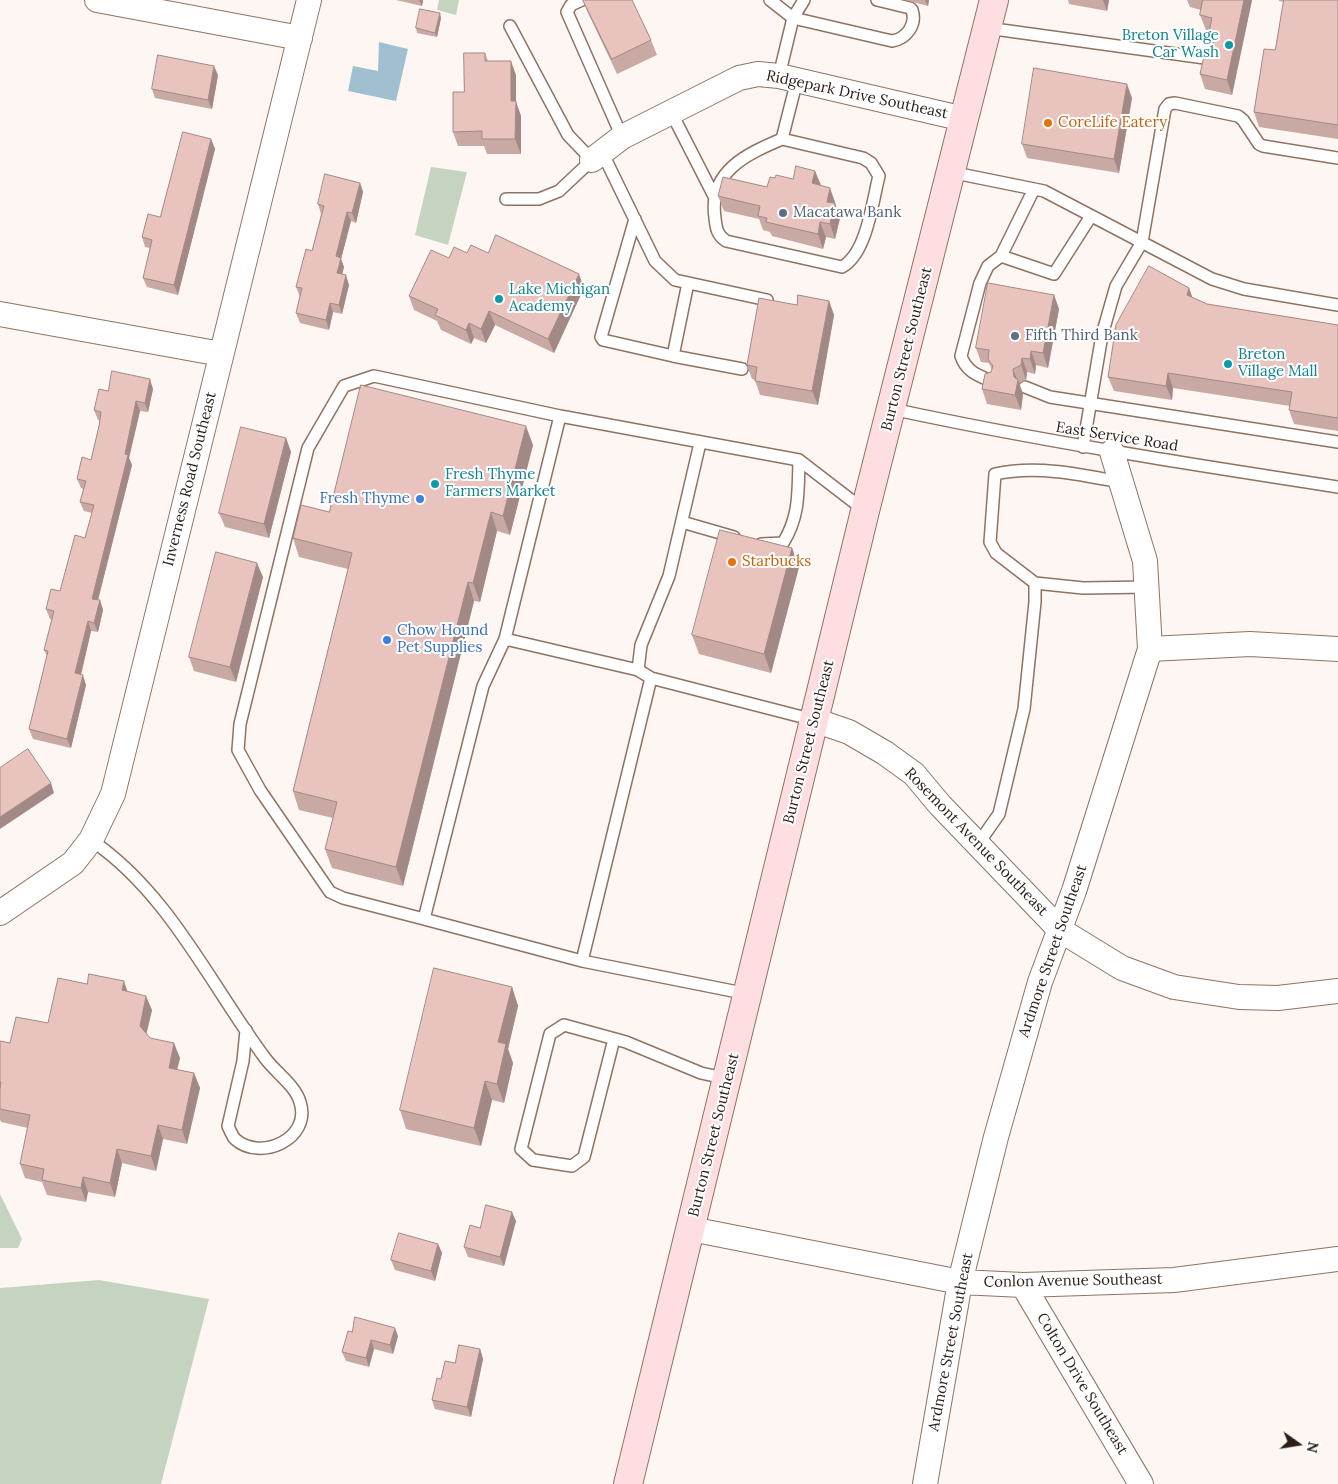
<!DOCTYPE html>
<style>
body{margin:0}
#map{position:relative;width:1338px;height:1484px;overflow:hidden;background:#fdf6f2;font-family:Lora,serif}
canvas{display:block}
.north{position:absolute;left:1273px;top:1419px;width:50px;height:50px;-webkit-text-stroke:4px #fff;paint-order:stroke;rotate:103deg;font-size:14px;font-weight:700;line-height:20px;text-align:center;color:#2a1e17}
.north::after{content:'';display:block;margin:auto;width:18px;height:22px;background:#2a1e17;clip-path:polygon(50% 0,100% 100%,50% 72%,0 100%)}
</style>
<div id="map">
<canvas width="1338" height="1484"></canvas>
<div class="north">N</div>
</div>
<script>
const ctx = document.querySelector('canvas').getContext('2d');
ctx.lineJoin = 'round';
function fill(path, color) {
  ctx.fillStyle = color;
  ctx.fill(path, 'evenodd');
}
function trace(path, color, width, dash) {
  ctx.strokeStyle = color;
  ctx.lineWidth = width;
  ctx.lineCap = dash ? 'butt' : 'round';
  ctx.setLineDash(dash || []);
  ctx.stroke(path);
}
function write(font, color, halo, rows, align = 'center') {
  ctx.font = font + ' Lora,serif';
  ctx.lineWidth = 4;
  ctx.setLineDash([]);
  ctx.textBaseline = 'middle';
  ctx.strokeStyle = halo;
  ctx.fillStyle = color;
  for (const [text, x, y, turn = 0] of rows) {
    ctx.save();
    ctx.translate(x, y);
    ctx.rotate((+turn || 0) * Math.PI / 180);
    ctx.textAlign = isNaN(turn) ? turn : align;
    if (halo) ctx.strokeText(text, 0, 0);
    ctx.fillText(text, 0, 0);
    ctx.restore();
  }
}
fill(new Path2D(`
 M439,0h20l-3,15 -19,-5z
 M431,167l36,5 -19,73 -33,-10z
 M0,1194l22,45 -4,9h-18z
 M99,1280l110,19 -48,185h-161v-196z`), '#c5d4c1');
fill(new Path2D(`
 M379,42l29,7 -12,52 -48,-10 5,-25 25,5z`), '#a0c0d1');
const lane = new Path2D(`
 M582,0l-11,5 -4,7 55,125
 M770,0l23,18 99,23c14,-2 25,-16 20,-31l-2,-2 -33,-8
 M987,28l225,31
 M779,76l14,-58 11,-18
 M671,112l44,86
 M782,139l81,19 8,5 8,13c-7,27 -12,77 -37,91l-116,-26c-9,-6 -10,-13 -11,-23 -7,-47 32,-64 67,-79z
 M782,139l15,-59
 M602,152l53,109 20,19 92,20
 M950,172l94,19 168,88 32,10 94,16
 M1034,189l-33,67 53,18 37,-58
 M506,199h33l20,-8 33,-31 -24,-25 -58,-109
 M635,219l-34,118 2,3 70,16
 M688,283l-15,73 69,13
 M991,381c-14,-6 -25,-10 -30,-25l19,-73 8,-17 13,-10
 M1025,387l25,10 288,45
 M892,409c148,32 297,55 446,78
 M1083,447l19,-112 14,-49 26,-44 23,-133 4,-5 6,-1 63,13 5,4 16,24 4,2 75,12
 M682,522l52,15
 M761,544l22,-1c17,-27 15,-52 16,-83
 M1035,583l48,5 65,-1
 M505,639l-22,47 -59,233 158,42
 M638,670l3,-25 28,-69 31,-133
 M651,678l-69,283 166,33
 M814,720l-163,-42 -13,-8 -133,-31 55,-223 239,44 65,50
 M91,840c78,53 119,144 174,218 10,14 30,27 35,44 12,37 -40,60 -65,37 -3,-3 -5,-9 -7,-13l15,-65 3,-31
 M978,844l21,-30 25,-105 11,-107v-19l-39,-30 -6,-11 5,-68c41,-9 84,0 125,8
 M424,919l-81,-21 -13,-6 -70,-102 -22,-40 2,-26 68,-276 36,-62 30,-10 186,40
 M614,1039l-30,118 -12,9 -39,-6 -12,-11 29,-115 14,-9 62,17 75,31 27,6`);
const street = new Path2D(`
 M97,0l203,38
 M592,160l30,-23 117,-59 19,-4 21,2 185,43
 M0,314l221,40
 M1150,649l100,-5 88,5
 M814,720l35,12 36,21 29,21 26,31 120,125 62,38 52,19 65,10 39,1 60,-7
 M0,913l73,-50 18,-23 22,-46 196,-794
 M691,1229l269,53 63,3 151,-5 164,-21
 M1023,1285l118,199
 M925,1484l35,-202 36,-145 44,-155 34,-91 76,-242 -5,-88 -33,-109`);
const secondary = new Path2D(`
 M628,1484l237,-973 129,-511`);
trace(lane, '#8f7362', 14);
trace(street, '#8f7362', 26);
trace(secondary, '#8f7362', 30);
trace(lane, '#fff', 11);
trace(street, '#fff', 24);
trace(secondary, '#fedee1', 28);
fill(new Path2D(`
 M396,0h27l-1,6z
 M583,0l68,40 6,15 -40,19 -29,-61z
 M905,0h24l-1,6z
 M1068,0h41l-2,11 -38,-7z
 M1187,0h65l-20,95 -27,-6 -5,-15 10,-23 2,-3 -4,-11 2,-7h-4l-6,-15 1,-5 -11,-3z
 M1279,0h59v139l-79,-12 -5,-15 21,-62 9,-48 -5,-1z
 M441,18l-4,19 -20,-4 -1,-5z
 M485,53l3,8 28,14v27l5,14v38h-34l-3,-8h-26l-5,-14 11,-40z
 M218,75l-6,34 -57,-11 -3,-9z
 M1132,98l-13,75 -92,-15 -5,-14z
 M211,139l4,10 -37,146 -31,-8 -4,-9 7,-30 -5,-1 -3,-10 18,-20z
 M815,171l5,14 15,17v1l5,15 -5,21 -9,-2 -3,12 -51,-13 -2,-4 -7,-2 -4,-11 -35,-8 -6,-15 49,-9 8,-9 18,1z
 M360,183l3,9 -7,31 -5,-2 -10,38 3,8 -2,8 7,10 -7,29 -9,-2 -4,18 -29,-7 -4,-10 4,-16 -4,-10 16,-36 9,-37 -3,-10z
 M467,253h21l96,35 -30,65 -59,-28 -9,18 -12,-5 -3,6 -30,-14 -4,-9 -23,-11 -5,-14 40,-38z
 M1189,288l3,9 15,7 131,21v106l-44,-7 -5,-14 1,-4 -117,-18 -1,12 -58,-9 -6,-14z
 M1054,295l5,14 -11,59 -12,-3 -1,9 -8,-2 -1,8 -7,3 4,11 -2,16 -34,-6 -5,-15 10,-19 -3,-7 -8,-1 -5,-14z
 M829,301l5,14 -16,90 -58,-10 -5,-15 -3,-1 -5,-14 50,-60z
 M153,389l-5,23 -8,-1 -11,47 3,7 -34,135h2l3,10 -5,22 -7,-1 -10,44 5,10 -15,63 -38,-9 -4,-10 18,-73 -3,-6 8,-30 -2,-1 -4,-10 14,-18 25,-53 7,-25 -8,-2 -4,-9 3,-13 -2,-1 -4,-9 14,-19 8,-34 1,-5 -2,-1 -4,-10 14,-19z
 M286,438l5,14 -22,86 -44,-11 -6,-14z
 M533,445l-23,90 -13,-4 -17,71 -6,-1 -71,285 -71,-18 -7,-19 8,-31 -34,-8 -6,-19 55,-222 -49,-12 -6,-19 36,-26z
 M792,548l7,19 -28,106 -72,-19 -7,-19z
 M263,577l-27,105 -42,-11 -5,-14z
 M512,987l6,19 -10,43 5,14 -9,40 -12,-3 -11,46 -75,-17 -6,-19z
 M127,992l25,18 -6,24 4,4 30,20 -3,12 17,3 6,15 -13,56 -24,-5 -7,32 -34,-8 -7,34 -27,-5 -2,10 -39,-7 -5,-13 -17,-4 -5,-14 8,-36 -27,-6 -1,-3v-78l10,2 38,-20z
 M516,1221l-12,45 -36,-9 -4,-10 16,-19z
 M438,1244l4,9 -7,28 -40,-11 -4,-10z
 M352,1332l46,4 -5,18 -19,-5 -5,18 -23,-6 -4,-9z
 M480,1349l3,10 -12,58 -36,-8 -3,-9 9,-21 14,-16z`), '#c8a9a4');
fill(new Path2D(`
 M419,0h4l-1,6z
 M925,0h4l-1,6z
 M1103,0h6l-2,11z
 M1244,0h8l-20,95 -5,-15z
 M440,13l1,5 -4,19 -2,-4z
 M511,61l5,14v27l5,14v38l-6,-15 -4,-38z
 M214,66l4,9 -6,34 -4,-9z
 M1127,84l5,14 -13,75 -5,-14z
 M211,139l4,10 -37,146 -4,-10z
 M815,171l6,14 -9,-2z
 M360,183l3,9 -7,31 -4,-10z
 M830,188l5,14 -1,4 1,-3 5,15 -5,21 -5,-15 -3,-22z
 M347,212l4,9 -10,38 3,8 -4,16 -3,-10 -1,-17z
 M820,222l6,15 -3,12 -5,-15z
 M579,274l5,14 -30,65 -6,-14z
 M346,275l3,10 -7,29 -3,-9z
 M1189,288l5,14 -7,-7z
 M1054,295l5,14 -11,59 -5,-15z
 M829,301l5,14 -16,90 -6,-14z
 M330,303l3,9 -4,18 -3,-10z
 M489,311l6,14 -9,18 -5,-14z
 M469,323l5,15 -3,6 -5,-14z
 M1031,351l5,14 -1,9 -5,-15z
 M1022,358l5,14 -1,8 -5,-15z
 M1013,369l5,13v-2l5,14 -2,16 -6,-15z
 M1168,373l5,15 -1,12 -6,-14z
 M150,379l3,10 -5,23 -3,-9z
 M136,401l4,10 -11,47 3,7 -36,143 -4,-9z
 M526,426l7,19 -23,90 -7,-19z
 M286,438l5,14 -22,86 -5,-14z
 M491,512l6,19 -17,71 -7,-19z
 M792,548l7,19 -28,106 -7,-19z
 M257,563l6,14 -27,105 -6,-15z
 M468,582l6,19 -71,285 -7,-19z
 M100,600l3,10 -5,22 -4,-9z
 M88,621l3,10 -12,52 -4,-10z
 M83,675l3,10 -15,63 -4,-9z
 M51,783l3,10 -54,36v-12z
 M124,981l5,15 -7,-6z
 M512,987l6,19 -10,43 5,14 -9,40 -7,-19 1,-42z
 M146,996l6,14 -7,30 -5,-14z
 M174,1043l6,15 -6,24 -5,-14z
 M194,1073l6,15 -13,56 -5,-14z
 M485,1081l7,19 -11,46 -7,-18z
 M158,1125l5,14 -7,32 -5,-15z
 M117,1149l5,14 -7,34 -5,-14z
 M83,1177l5,15 -2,10 -5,-14z
 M512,1212l4,9 -12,45 -4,-9z
 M438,1244l4,9 -7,28 -4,-10z
 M395,1328l3,8 -5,18 -3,-9z
 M371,1340l3,9 -5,18 -3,-9z
 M480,1349l3,10 -12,58 -4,-10z`), '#a38986');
const building = new Path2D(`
 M583,0h49l19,40 -39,19z
 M1203,0h41l-17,80 -27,-6 5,-22 5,-1 4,-5 -1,-5 -5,-4 4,-19 -12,-3z
 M1284,0h54v125l-84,-13 10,-63 11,1z
 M420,9l20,4 -5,20 -19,-5z
 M464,53h21v8h26v40h5l-1,38h-33v-8l-29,1v-40h11z
 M158,55l56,11 -6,34 -56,-11z
 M1034,68l93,16 -13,75 -92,-15z
 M183,132l28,7 -37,146 -31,-7 9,-38 -10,-3 6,-23 12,3z
 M796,166l19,5 -3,12 18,5 -3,14 8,1 -5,21 -10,-2 -2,12 -52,-12 1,-4 -9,-2 2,-10 -42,-10 5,-19 44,10 3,-10 5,1 1,-3 17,4z
 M325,174l35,9 -8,30 -5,-1 -11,44 5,2 -4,15 9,2 -7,30 -9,-2 -4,17 -30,-7 6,-25 -6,-1 10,-38 6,2 12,-45 -6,-2z
 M496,235l83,39 -31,65 -59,-28 -8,18 -12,-6 -3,7 -31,-15 3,-6 -29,-13 22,-46 18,8 5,-11 13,6 4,-8 17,8z
 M1149,266l40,22 -2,7 20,9 131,21v93l-49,-8 3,-18 -124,-19 -2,13 -58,-9 8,-52z
 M988,283l66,12 -11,58 -12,-2 -1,8 -8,-1 -1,7 -8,4 1,8 4,3 -3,15 -33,-6 3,-15 6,-2 2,-6 -5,-7 1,-9 -13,-2z
 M798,295l31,6 -17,90 -57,-10 2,-14 -10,-2 12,-67 38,7z
 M112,371l38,8 -5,24 -9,-2 -11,53 3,1 -36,144 8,1 -6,23 -6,-2 -13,52 8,2 -16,64 -38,-10 19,-78 -4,-1 10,-39 -8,-2 5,-20 9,2 15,-56 10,3 9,-33 -14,-3 6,-21 -9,-2 5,-22 9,3 8,-34 2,-14 -7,-2 5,-21 9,2z
 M361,385l165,41 -23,90 -12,-4 -18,71 -5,-1 -72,285 -71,-18 12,-47 -44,-11 59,-238 -59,-15 8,-33 28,7z
 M241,427l45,11 -22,86 -45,-11z
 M720,530l72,18 -28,106 -72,-19z
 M216,552l41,11 -27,104 -41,-10z
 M28,749l23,34 -51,34v-49z
 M434,968l78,19 -14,55 8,2 -9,40 -12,-3 -11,47 -74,-18z
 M89,974l35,7 -2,9 24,6 -6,30 10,12 24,5 -5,25 25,5 -12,57 -24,-5 -7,31 -34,-7 -7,34 -27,-6 -2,11 -39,-8 2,-11 -24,-5 10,-49 -30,-6v-20l1,-7h-1v-41l10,2 6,-26 32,6 10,-45 29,6z
 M486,1205l26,7 -12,45 -36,-10 6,-22 10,3z
 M399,1233l39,11 -7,27 -40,-11z
 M355,1317l40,11 -5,17 -19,-5 -5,18 -24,-6 6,-21 4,1z
 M459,1345l21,4 -13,58 -35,-7 5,-22 4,1 4,-18 10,2z`);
fill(building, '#e9c4bf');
trace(building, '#a38986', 1);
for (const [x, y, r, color] of [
 [1229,45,5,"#0f9aa8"],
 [1048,123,5,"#e8710a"],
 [783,213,5,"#5c6f8a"],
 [499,299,5,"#0f9aa8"],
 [1015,336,5,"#5c6f8a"],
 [1228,364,5,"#0f9aa8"],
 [435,484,5,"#0f9aa8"],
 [420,499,5,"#3f7fe0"],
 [732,562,5,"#e8710a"],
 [387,640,5,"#3f7fe0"]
]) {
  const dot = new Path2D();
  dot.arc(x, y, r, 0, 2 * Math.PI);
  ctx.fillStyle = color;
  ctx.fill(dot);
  trace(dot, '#fff', 2);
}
write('15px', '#0d838f', '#fff', [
 ["Breton Village",1219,36,"right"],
 ["Car Wash",1219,53,"right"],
 ["Lake Michigan",509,290],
 ["Academy",509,307],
 ["Breton",1238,355],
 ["Village Mall",1238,372],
 ["Fresh Thyme",445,475],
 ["Farmers Market",445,492]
], 'left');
write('15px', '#2a1e17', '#fff', [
 ["Ridgepark Drive Southeast",857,95,12],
 ["Burton Street Southeast",907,349,-76],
 ["East Service Road",1117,437,9],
 ["Inverness Road Southeast",190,479,-76],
 ["Burton Street Southeast",809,742,-76],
 ["Rosemont Avenue Southeast",976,842,46],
 ["Ardmore Street Southeast",1053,951,-71],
 ["Burton Street Southeast",714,1135,-76],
 ["Conlon Avenue Southeast",1073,1281,-1],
 ["Ardmore Street Southeast",951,1342,-79],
 ["Colton Drive Southeast",1082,1384,59]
]);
write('15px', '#c56008', '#fff', [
 ["CoreLife Eatery",1058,123],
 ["Starbucks",742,562]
], 'left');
write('15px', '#4e5e75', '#fff', [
 ["Macatawa Bank",793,213],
 ["Fifth Third Bank",1025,336]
], 'left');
write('15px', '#366cbe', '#fff', [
 ["Fresh Thyme",410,499],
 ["Chow Hound",397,631,"left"],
 ["Pet Supplies",397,648,"left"]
], 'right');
</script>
